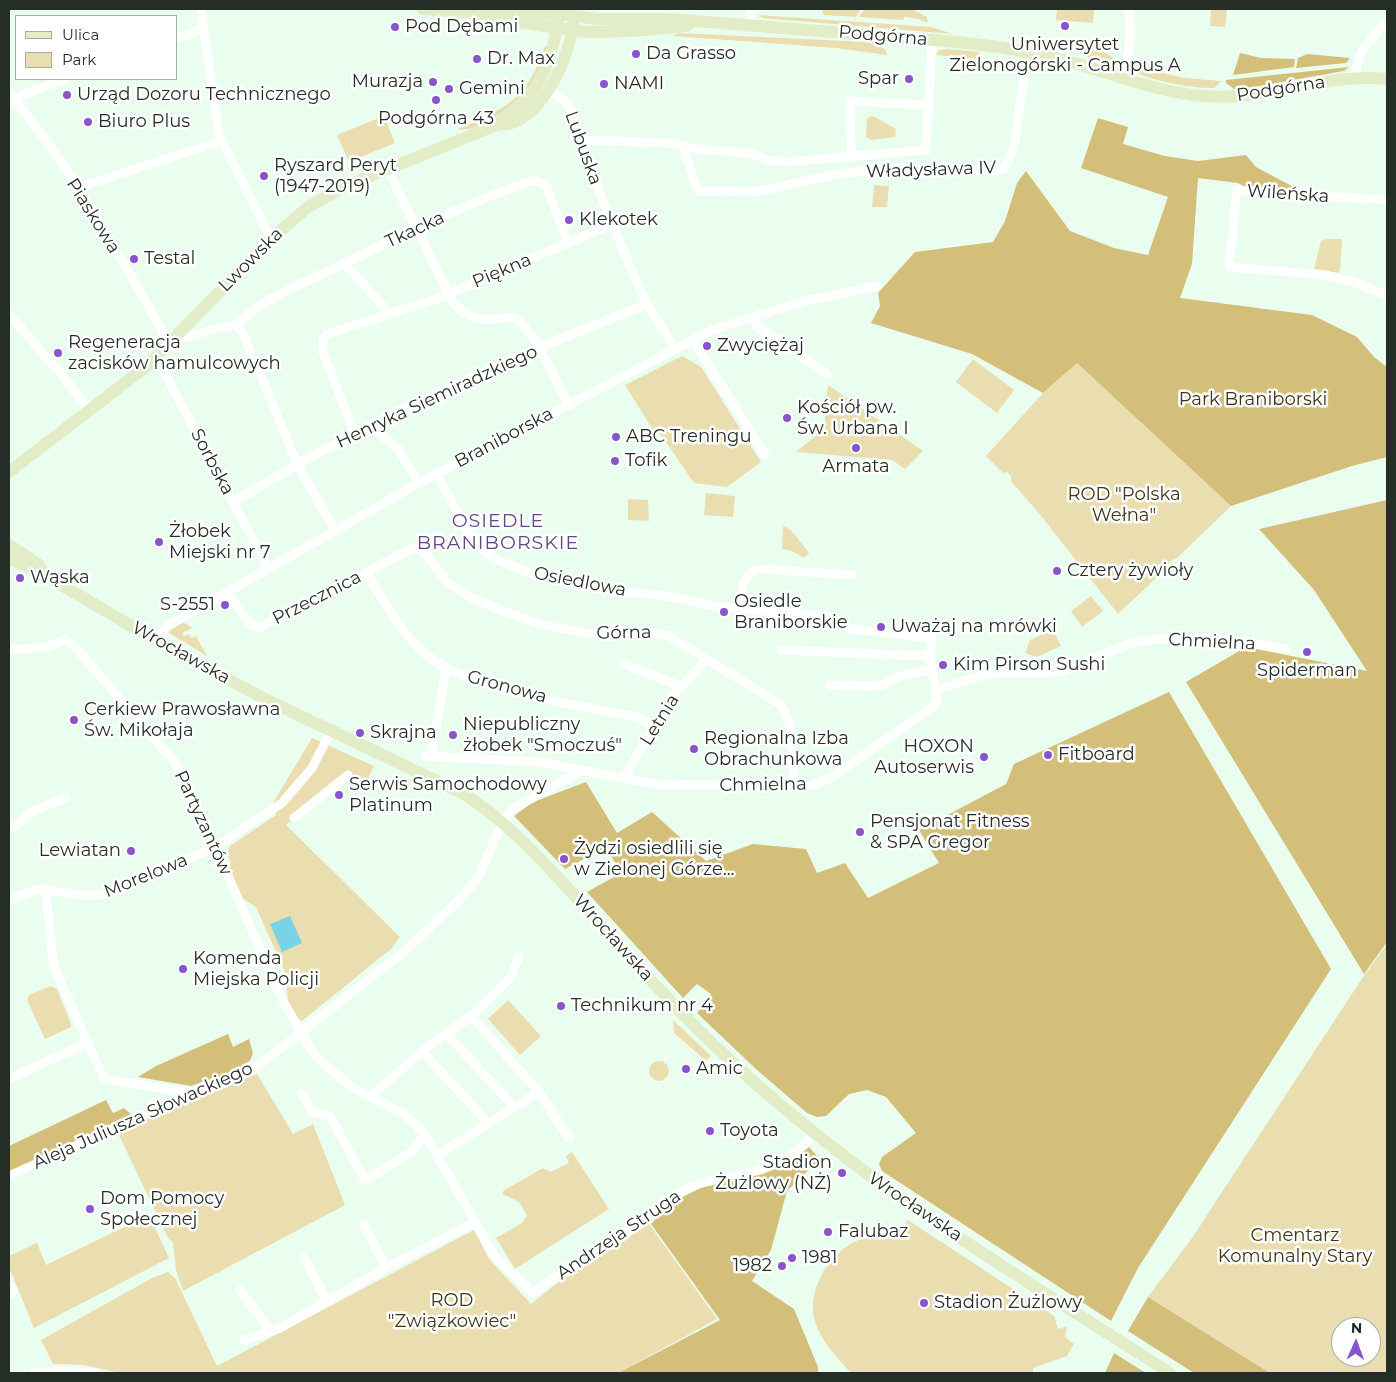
<!DOCTYPE html>
<meta charset="utf-8">
<style>
body{margin:0}
#map{position:relative;width:1396px;height:1382px;overflow:hidden;background:#eafeef;font-family:Montserrat,sans-serif}
canvas{display:block}
.frame{position:absolute;inset:0;border:10px solid #242e27;pointer-events:none}
.legend{position:absolute;left:15px;top:15px;width:162px;height:65px;box-sizing:border-box;background:#fff;border:1px solid #a7aba9;margin:0;padding:6px 9px;list-style:none;font-size:15px;color:#242e27}
.legend li{display:flex;align-items:center;gap:10px;height:25px}
.legend b{width:25px;border:1px solid #a7aba9}
.north{position:absolute;left:1331px;top:1317px;width:50px;height:50px;box-sizing:border-box;background:#fff;border:1px solid #a7aba9;border-radius:50%;rotate:2deg;font-size:14px;font-weight:700;line-height:20px;text-align:center;color:#242e27}
.north::after{content:'';display:block;margin:auto;width:18px;height:22px;background:#8854cc;clip-path:polygon(50% 0,100% 100%,50% 72%,0 100%)}
</style>
<div id="map">
<canvas width="1396" height="1382"></canvas>
<div class="frame"></div>
<ul class="legend">
<li><b style="height:6px;background:#e2ecc6"></b>Ulica</li>
<li><b style="height:14px;background:#eaddb0"></b>Park</li>
</ul>
<div class="north">N</div>
</div>
<script>
const ctx = document.querySelector('canvas').getContext('2d');
ctx.lineJoin = 'round';
function fill(path, color) {
  ctx.fillStyle = color;
  ctx.fill(path, 'evenodd');
}
function trace(path, color, width, dash) {
  ctx.strokeStyle = color;
  ctx.lineWidth = width;
  ctx.lineCap = dash ? 'butt' : 'round';
  ctx.setLineDash(dash || []);
  ctx.stroke(path);
}
function write(font, color, halo, rows, align = 'center') {
  ctx.font = font + ' Montserrat,sans-serif';
  ctx.lineWidth = 5;
  ctx.setLineDash([]);
  ctx.textBaseline = 'middle';
  ctx.strokeStyle = halo;
  ctx.fillStyle = color;
  for (const [text, x, y, turn = 0] of rows) {
    ctx.save();
    ctx.translate(x, y);
    ctx.rotate((+turn || 0) * Math.PI / 180);
    ctx.textAlign = isNaN(turn) ? turn : align;
    if (halo) ctx.strokeText(text, 0, 0);
    ctx.fillText(text, 0, 0);
    ctx.restore();
  }
}
fill(new Path2D(`
 M822,9h39l-5,8 -32,-2z
 M864,9h48l15,8 1,5 -7,-1 -1,-2 -16,-2 -1,3 -44,-3z
 M1057,9h37l-1,14 -37,-3z
 M1211,9h16l-2,18 -15,-1z
 M759,15l172,12 22,7 -191,-16z
 M678,33l190,9 17,7 2,6 -51,-7 -163,-12z
 M545,46h4c-5,12 -9,29 -17,39 -11,16 -54,50 -75,44 47,-18 72,-32 88,-83z
 M947,49l33,3 -1,7 -43,-4 3,-5z
 M1080,49l25,3 15,11 -11,3 -30,-13z
 M1130,66l55,12 37,3 -8,7c-15,1 -79,-8 -84,-22z
 M384,116l11,27 -46,19 -12,-27z
 M873,116l23,13 -1,8 -23,3 -6,-3 1,-19z
 M874,185l15,1 -2,21h-15z
 M1327,239h15l-2,31 -2,3 -24,-4 7,-28z
 M682,356l19,11 60,95 -34,25 -33,-4 -37,-54 -4,1 -28,-45z
 M973,359l41,31 -17,23 -41,-31z
 M1077,363l154,143 -54,52 -8,4v4l-51,48 -76,-97 -31,-36v-5l-4,-4 -4,1 -17,-17 57,-63z
 M828,385l95,66 -18,18 -13,-9 -96,-8 28,-23z
 M706,493l29,3 -2,21 -29,-2z
 M628,499l20,1 1,21 -21,-1z
 M783,526l8,4 18,23 -5,5 -12,-7 -10,-2z
 M1091,596l12,15 -21,16 -11,-16z
 M183,622l9,6 -10,5 2,3 5,-2 2,4 5,-2 11,20 -38,-23v-3z
 M1052,627l9,19 -24,11 -12,-4 5,-13 20,-9z
 M312,738l62,28 -6,13 -19,-4 -63,50 114,112 -8,11 -90,73 -4,-2 -10,-18 -3,-29 -29,-65 -19,-12 -9,-25 3,-7 -4,-9 3,-8 46,-31 -3,-12z
 M1387,944v429h-117l-122,-76 44,-59 169,-258zM1341,1327h30v30h-30z
 M51,986l6,3 14,35v3l-26,12 -18,-39 2,-5z
 M508,1000l33,36 -21,19 -32,-36z
 M673,1020l38,36 -5,5 -32,-28z
 M649 1071a10 10 0 1 1 20 0a10 10 0 1 1-20 0Z
 M257,1074l36,60 20,-10 32,81 -162,86 -7,-21 -3,-27 -6,-7 -50,-105z
 M572,1152l37,57 -94,60 -19,-31 26,-15 5,-8 -8,-13 -16,-8v-3l40,-23 7,4 19,-9 -3,-7z
 M149,1215l20,43 -135,70 -25,-61v-11l28,-13 9,22z
 M908,1220l146,96 4,13 9,-3 -2,11 9,7 -7,12 -34,12v5h-182c-12,-14 -27,-28 -34,-46 -14,-34 12,-76 44,-88 12,-5 25,-6 38,-6z
 M649,1224l68,95 -99,54h-498l-36,-8 -31,-1 -12,-24 111,-62 16,-6 7,6 42,88 257,-136 15,29 42,45 25,-20z`), '#eaddb0');
fill(new Path2D(`
 M1240,53l21,5 34,1 -1,8 -61,8z
 M1307,54l43,4 -4,5 -50,5 2,-10z
 M1349,67l-5,4 -90,16 -20,2 -8,-6v-3z
 M1098,118l30,9 -5,17 42,12 33,5 48,-6 10,12 45,24h-48l-15,-8 -40,-5 -6,86 -12,34 132,17 45,22 17,20 13,10v90l-35,9 -121,40 -154,-143 -34,30 -71,-39 -101,-31 9,-17 -2,-13 37,-41 78,-10 12,-21 12,-38 9,-12 44,60 44,17 34,7 20,-58 -87,-29z
 M1387,500v442l-23,32 -178,-292 60,-35 121,24 -53,-81 -55,-61z
 M1169,692l162,277 -193,299 -27,53 -229,-150 -3,-7 3,-7 34,-24 -30,-36 -19,-7 -18,4 -23,22 -9,1 -10,-4 -50,-43 -60,-57 14,-19 -14,-10 -14,14 -96,-106 34,-19 -15,-26 -41,22 -51,-53 19,-14 53,-20 31,51 35,-21 54,49 47,-17 53,5 11,24 28,-10 23,35 71,-35 -20,-33 87,-46 8,-20z
 M228,1034l5,13 16,-8 4,14 -3,8 -25,13 -34,12 -53,-9 18,-11z
 M106,1100l7,13 11,-5 9,8 -124,56v-26z
 M809,1147l11,12 -33,32 -16,59 -19,31 42,28 24,58v6h-200l102,-53 -69,-96 21,-22 31,-15 60,-13 29,-13z
 M1148,1297l122,76h-76l-66,-42z
 M1114,1353l32,20h-41z`), '#d3bf7a');
fill(new Path2D(`
 M290,916l12,27 -20,9 -12,-28z`), '#78d3e6');
trace(new Path2D(`
 M201,9l18,126 52,104
 M750,26l1,-14 3,-3
 M176,39l27,-10
 M1123,77c5,-21 11,-46 5,-68
 M1355,79c1,-27 15,-39 32,-58
 M548,90l18,12 6,9 8,29 16,44 35,85 16,35 28,45
 M9,93c63,75 112,165 160,250l45,-14 22,-4
 M9,103l13,-8 44,-16
 M580,140l92,3 23,6 55,4 17,7 21,2 138,-12 6,-110
 M686,147l-1,6 13,38 58,1 81,-18 54,-6 107,3 6,-2 10,-22 14,-95
 M851,157l-1,-56 78,4
 M388,170l65,133c11,12 24,18 41,16 6,0 13,-3 19,-1 19,5 45,68 55,86
 M77,188l144,-47
 M1387,199l-79,-3 -71,-6 -8,77 96,8 26,6 36,14
 M344,263l46,51
 M9,314l61,71 20,27
 M753,319l4,7 70,48
 M236,325c26,-26 66,-41 99,-57 64,-31 129,-64 196,-87h6l9,5 22,57
 M236,325l6,6 9,22
 M693,340l72,115
 M156,357l112,211
 M257,366l41,100 37,64
 M372,427l26,22 21,34
 M355,434l-32,-82v-13l4,-5 112,-36 174,-74
 M233,502l72,-42 110,-57 123,-55 109,-44
 M366,572c17,27 32,56 55,78 44,42 155,54 216,67l19,10
 M227,592l22,31 10,5 154,-80h8l26,34 23,15 33,14 37,13 60,12 11,1 36,-6 22,5 111,68c17,24 12,55 14,83
 M741,609c1,-17 -1,-34 18,-40l93,6
 M155,640l13,-14 251,-143 293,-153 93,-29 72,-15
 M9,650l37,-3 19,-7 12,9 99,115 35,73 72,164 32,55 35,30 54,28 21,20 70,123 38,36c36,-25 72,-48 108,-73 19,-13 35,-29 58,-36 44,-14 84,-8 114,-51
 M781,650l149,6
 M624,664l58,23
 M829,685l50,1 21,-10 32,-7
 M936,690l51,-16 73,-2 72,-29 22,-4 49,-1 39,3 44,8
 M425,756l114,6 115,22 140,3 19,-2 19,-8 102,-71 3,-7 -7,-43 2,-18 -81,-9 -27,-13 -105,-9 -53,-11 -68,-7 -61,-13 -44,-18 -17,-14 -40,-70
 M431,756l15,-87
 M623,779l50,-83 34,-37
 M294,818l54,-43
 M9,829l15,-10 3,-5 38,-16
 M45,889l9,78 50,112 87,14
 M9,900l29,-11 43,6h20l21,-6 93,-42 67,-44 30,-35 19,-37
 M471,1016l68,76 30,46
 M447,1034l67,73
 M422,1051l66,72
 M9,1079l78,-36
 M302,1093l10,19 18,4 35,64 47,-28 13,-18
 M370,1097l52,-46 49,-35 39,-38 9,-21
 M438,1155l101,-63
 M9,1176l145,-66 71,-27 34,-18 146,-114 50,-47 24,-28 24,-55 11,-13 69,-38
 M304,1258l23,43
 M386,1268l90,-46
 M9,1283l4,8 -4,4
 M240,1290l30,40
 M244,1340l36,-12 106,-60 -22,-43
 M34,1373l26,-2 35,2`), '#fff', 9);
trace(new Path2D(`
 M423,9l60,5 13,-2 62,2 40,5h72l288,23c36,4 73,9 109,19 44,12 89,31 136,35 62,6 122,-24 184,-17
 M491,18l94,14 48,-1 54,-5
 M499,124c39,5 72,-69 74,-101
 M9,472l138,-106 124,-127 37,-32 38,-21 153,-62c7,-11 20,-16 28,-26 22,-26 29,-56 32,-89
 M9,545l29,19 8,12
 M9,558l37,18 109,64 110,59 199,95c48,31 83,72 121,113 47,53 94,106 146,154 132,124 288,215 439,312`), '#e2ecc6', 12);
for (const [x, y, r, color] of [
 [1065,26,5,"#8854cc"],
 [395,27,5,"#8854cc"],
 [636,54,5,"#8854cc"],
 [477,59,5,"#8854cc"],
 [909,79,5,"#8854cc"],
 [433,82,5,"#8854cc"],
 [604,84,5,"#8854cc"],
 [449,89,5,"#8854cc"],
 [67,95,5,"#8854cc"],
 [436,100,5,"#8854cc"],
 [88,122,5,"#8854cc"],
 [264,176,5,"#8854cc"],
 [569,220,5,"#8854cc"],
 [134,259,5,"#8854cc"],
 [707,346,5,"#8854cc"],
 [58,353,5,"#8854cc"],
 [787,418,5,"#8854cc"],
 [616,437,5,"#8854cc"],
 [856,448,5,"#8854cc"],
 [615,461,5,"#8854cc"],
 [159,542,5,"#8854cc"],
 [1057,571,5,"#8854cc"],
 [20,578,5,"#8854cc"],
 [225,605,5,"#8854cc"],
 [724,612,5,"#8854cc"],
 [881,627,5,"#8854cc"],
 [1307,652,5,"#8854cc"],
 [943,665,5,"#8854cc"],
 [74,720,5,"#8854cc"],
 [360,733,5,"#8854cc"],
 [453,735,5,"#8854cc"],
 [694,749,5,"#8854cc"],
 [1048,755,5,"#8854cc"],
 [984,757,5,"#8854cc"],
 [339,795,5,"#8854cc"],
 [860,832,5,"#8854cc"],
 [131,851,5,"#8854cc"],
 [564,859,5,"#8854cc"],
 [183,969,5,"#8854cc"],
 [561,1006,5,"#8854cc"],
 [686,1069,5,"#8854cc"],
 [710,1131,5,"#8854cc"],
 [842,1173,5,"#8854cc"],
 [90,1209,5,"#8854cc"],
 [828,1232,5,"#8854cc"],
 [792,1258,5,"#8854cc"],
 [782,1266,5,"#8854cc"],
 [924,1303,5,"#8854cc"]
]) {
  const dot = new Path2D();
  dot.arc(x, y, r, 0, 2 * Math.PI);
  ctx.fillStyle = color;
  ctx.fill(dot);
  trace(dot, '#fff', 2);
}
write('18px', '#242e27', '#fff', [
 ["Pod Dębami",405,27],
 ["Uniwersytet",1065,45,"center"],
 ["Zielonogórski - Campus A",1065,66,"center"],
 ["Da Grasso",646,54],
 ["Dr. Max",487,59],
 ["Spar",899,79,"right"],
 ["Murazja",423,82,"right"],
 ["NAMI",614,84],
 ["Gemini",459,89],
 ["Urząd Dozoru Technicznego",77,95],
 ["Podgórna 43",436,119,"center"],
 ["Biuro Plus",98,122],
 ["Ryszard Peryt",274,166],
 ["(1947-2019)",274,187],
 ["Klekotek",579,220],
 ["Testal",144,259],
 ["Regeneracja",68,343],
 ["zacisków hamulcowych",68,364],
 ["Zwyciężaj",717,346],
 ["Kościół pw.",797,408],
 ["Św. Urbana I",797,429],
 ["ABC Treningu",626,437],
 ["Tofik",625,461],
 ["Armata",856,467,"center"],
 ["Żłobek",169,532],
 ["Miejski nr 7",169,553],
 ["Cztery żywioły",1067,571],
 ["Wąska",30,578],
 ["Osiedle",734,602],
 ["Braniborskie",734,623],
 ["S-2551",215,605,"right"],
 ["Uważaj na mrówki",891,627],
 ["Kim Pirson Sushi",953,665],
 ["Spiderman",1307,671,"center"],
 ["Cerkiew Prawosławna",84,710],
 ["Św. Mikołaja",84,731],
 ["Niepubliczny",463,725],
 ["żłobek \"Smoczuś\"",463,746],
 ["Skrajna",370,733],
 ["Regionalna Izba",704,739],
 ["Obrachunkowa",704,760],
 ["HOXON",974,747,"right"],
 ["Autoserwis",974,768,"right"],
 ["Fitboard",1058,755],
 ["Serwis Samochodowy",349,785],
 ["Platinum",349,806],
 ["Pensjonat Fitness",870,822],
 ["& SPA Gregor",870,843],
 ["Żydzi osiedlili się",574,849],
 ["w Zielonej Górze...",574,870],
 ["Lewiatan",121,851,"right"],
 ["Komenda",193,959],
 ["Miejska Policji",193,980],
 ["Technikum nr 4",571,1006],
 ["Amic",696,1069],
 ["Toyota",720,1131],
 ["Stadion",832,1163,"right"],
 ["Żużlowy (NŻ)",832,1184,"right"],
 ["Dom Pomocy",100,1199],
 ["Społecznej",100,1220],
 ["Falubaz",838,1232],
 ["1981",802,1258],
 ["1982",772,1266,"right"],
 ["Stadion Żużlowy",934,1303]
], 'left');
write('18px', '#242e27', '#fff', [
 ["Podgórna",883,36,5],
 ["Podgórna",1281,89,-9],
 ["Lubuska",583,148,70],
 ["Władysława IV",931,170,-2],
 ["Wileńska",1288,194,4],
 ["Piaskowa",93,216,58],
 ["Tkacka",415,230,-25],
 ["Lwowska",251,260,-45],
 ["Piękna",502,271,-23],
 ["Henryka Siemiradzkiego",437,397,-25],
 ["Braniborska",504,438,-28],
 ["Sorbska",212,462,62],
 ["Osiedlowa",580,582,11],
 ["Przecznica",317,598,-27],
 ["Górna",624,633,-1],
 ["Chmielna",1212,642,3],
 ["Wrocławska",181,653,29],
 ["Gronowa",507,687,15],
 ["Letnia",660,720,-58],
 ["Chmielna",763,785,-1],
 ["Partyzantów",203,823,65],
 ["Morelowa",146,876,-22],
 ["Wrocławska",613,938,48],
 ["Aleja Juliusza Słowackiego",143,1116,-24],
 ["Wrocławska",915,1207,34],
 ["Andrzeja Struga",619,1235,-34]
]);
write('18px', '#3e3517', '#fff', [
 ["Park Braniborski",1253,400],
 ["ROD \"Polska",1124,495],
 ["Wełna\"",1124,516],
 ["Cmentarz",1295,1236],
 ["Komunalny Stary",1295,1257],
 ["ROD",452,1301],
 ["\"Związkowiec\"",452,1322]
]);
ctx.letterSpacing = '1px';
write('19px', '#604885', '#fff', [
 ["OSIEDLE",498,521],
 ["BRANIBORSKIE",498,543]
]);
ctx.letterSpacing = '0px';
</script>
